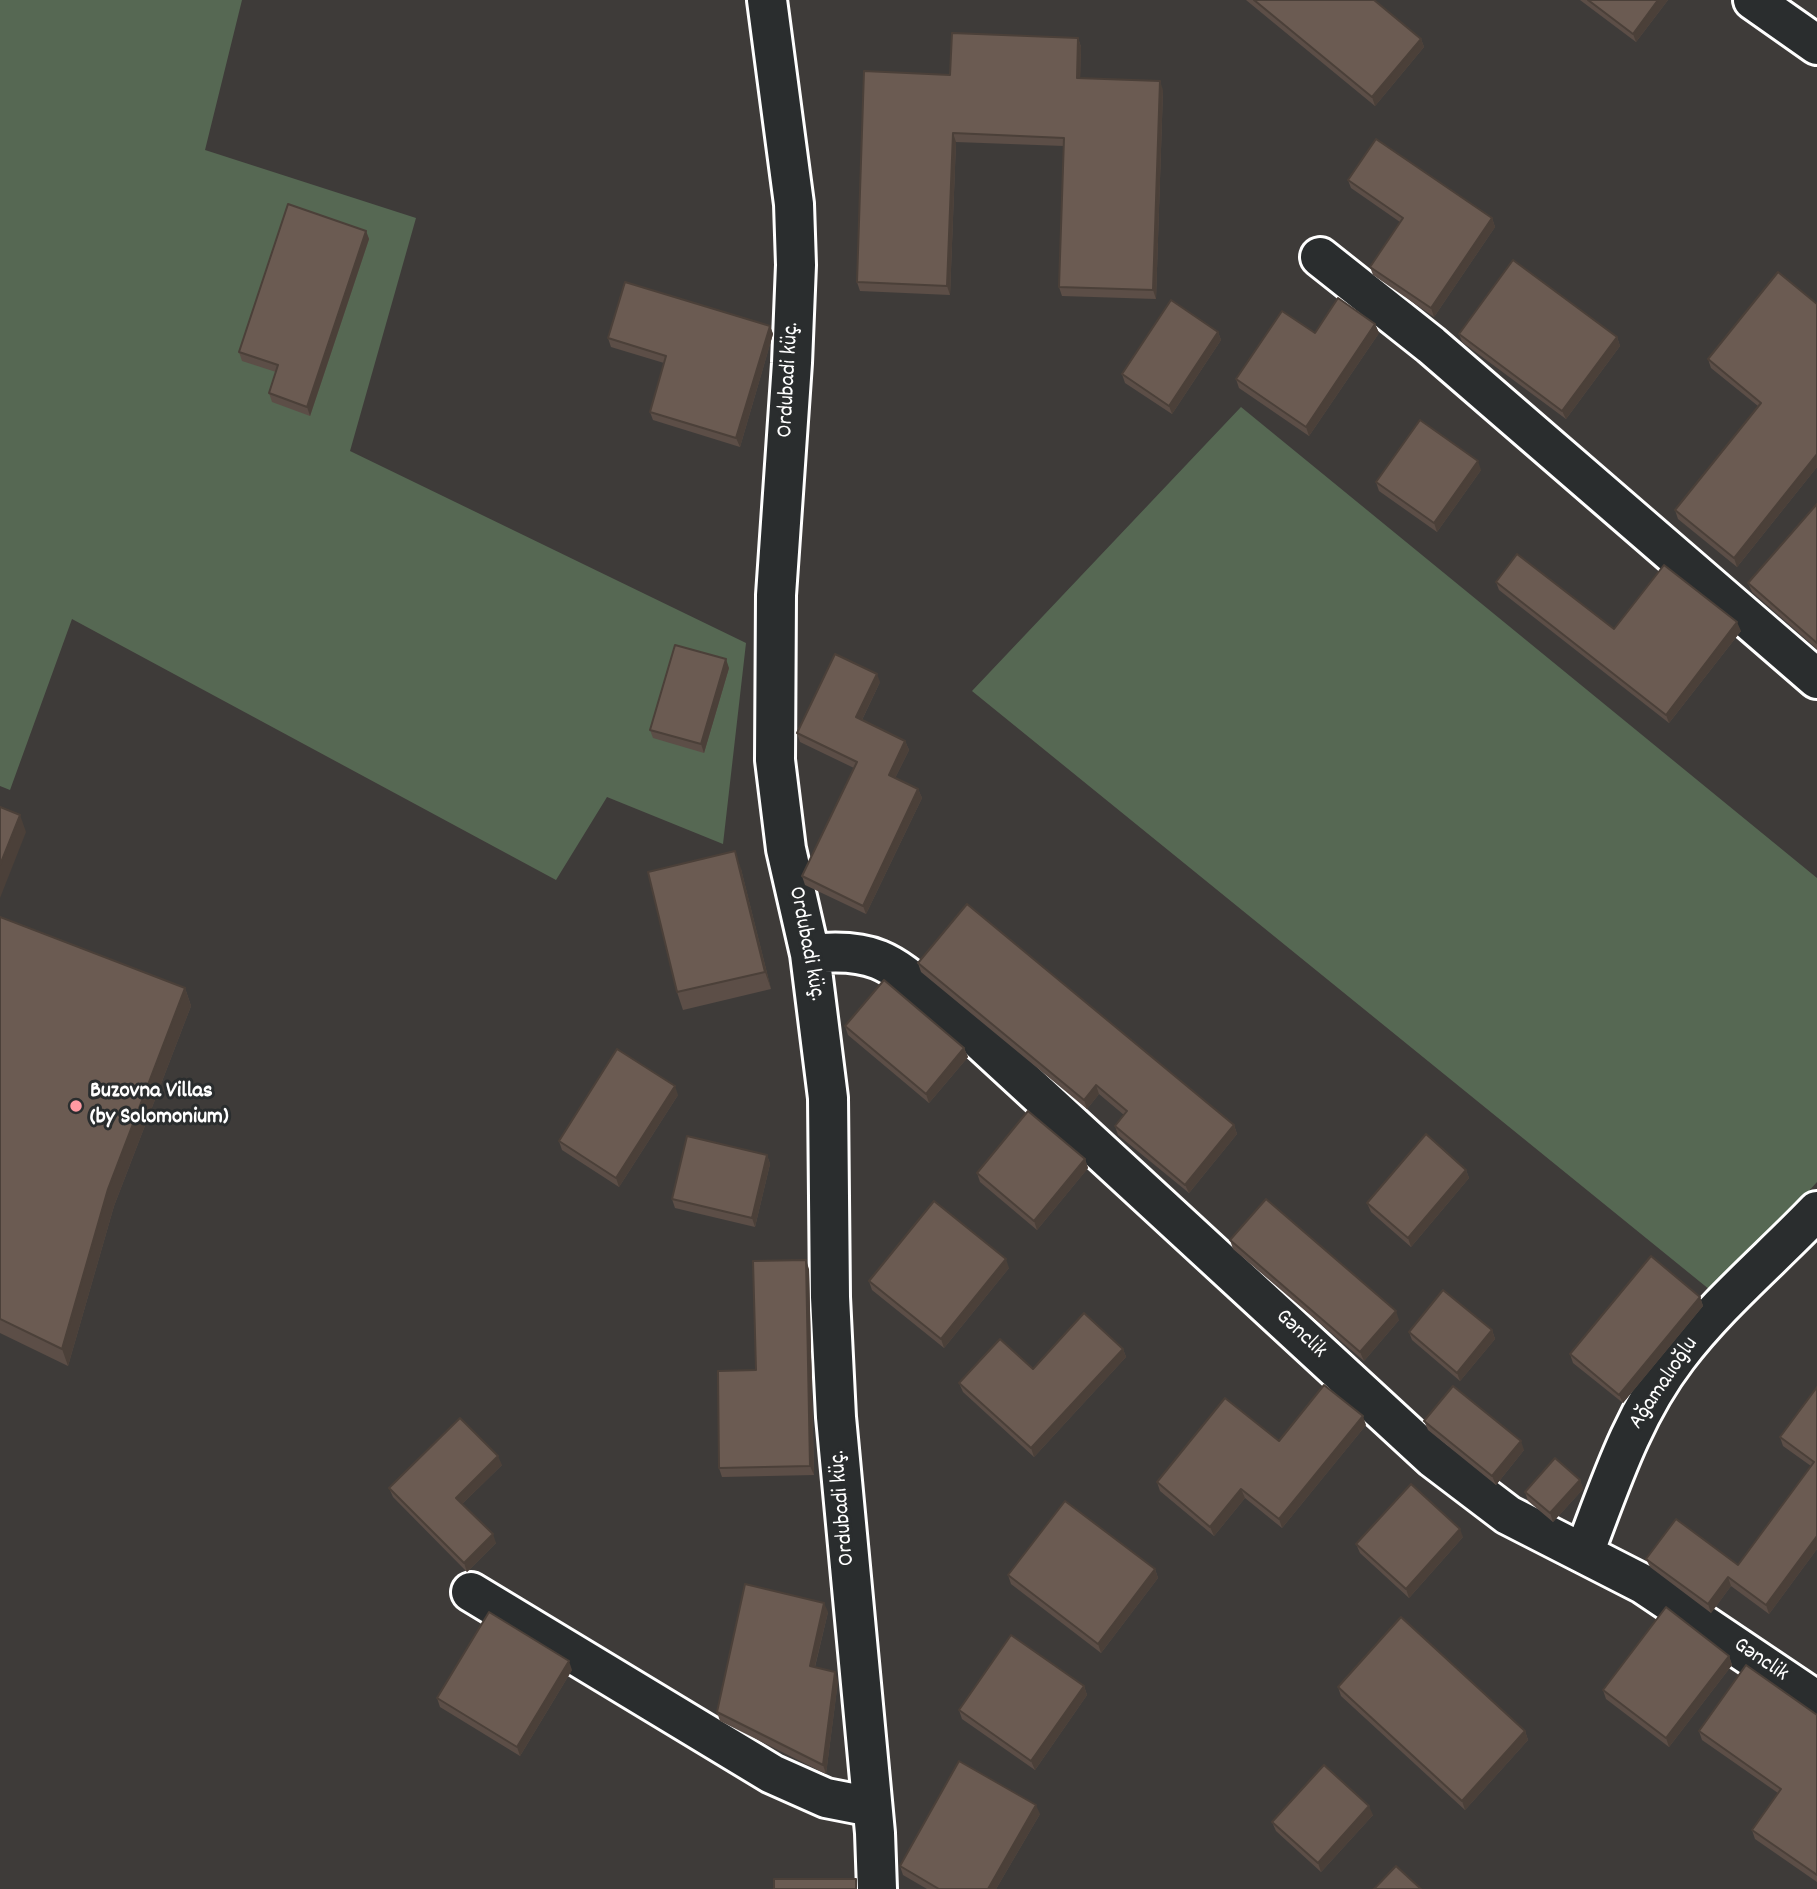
<!DOCTYPE html>
<meta charset="utf-8">
<style>
body{margin:0}
canvas{display:block;background:#3e3b39}
</style>
<canvas width="1817" height="1889"></canvas>
<script>
const ctx = document.querySelector('canvas').getContext('2d');
ctx.lineJoin = 'round';
function fill(path, color) {
  ctx.fillStyle = color;
  ctx.fill(path, 'evenodd');
}
function trace(path, color, width, dash) {
  ctx.strokeStyle = color;
  ctx.lineWidth = width;
  ctx.lineCap = dash ? 'butt' : 'round';
  ctx.setLineDash(dash || []);
  ctx.stroke(path);
}
function write(font, color, halo, rows, align = 'center') {
  ctx.font = font + ' Dekko,sans-serif';
  ctx.lineWidth = 6;
  ctx.setLineDash([]);
  ctx.textBaseline = 'middle';
  ctx.strokeStyle = halo;
  ctx.fillStyle = color;
  for (const [text, x, y, turn = 0] of rows) {
    ctx.save();
    ctx.translate(x, y);
    ctx.rotate((+turn || 0) * Math.PI / 180);
    ctx.textAlign = isNaN(turn) ? turn : align;
    if (halo) ctx.strokeText(text, 0, 0);
    ctx.fillText(text, 0, 0);
    ctx.restore();
  }
}
fill(new Path2D(`
 M0,0h242l-37,150 211,68 -66,233 396,192 -23,201 -116,-47 -51,83 -484,-261 -62,171 -10,-4z
 M1241,407l576,471v304l-102,112 -743,-603z`), '#566853');
const minor = new Path2D(`
 M767,0l27,204 2,61 -4,98 -16,232 -1,165 11,89 24,105 18,144 2,199 6,120 39,416 2,56
 M1753,0l64,45
 M1320,257l111,88 386,334
 M810,954c71,-8 85,13 137,56l486,448 75,57 135,69 174,117
 M1584,1553c26,-68 48,-137 93,-196 40,-53 94,-98 140,-146
 M471,1592l301,182 54,24 46,9`);
trace(minor, '#fff', 44);
trace(minor, '#2a2d2e', 38);
fill(new Path2D(`
 M1246,0h128l47,39 3,8 -49,59z
 M1580,0h88l-32,42z
 M1078,38l3,9 -1,31 83,12 -7,209 -94,-3 -3,-9 5,-141 -108,-4 -6,153 -90,-4 -3,-9 93,-207z
 M1348,180l144,38 3,9 -61,90 -61,-42 -3,-8 30,-45 -49,-34z
 M366,231l3,8 -59,177 -38,-14 -3,-9 7,-21 -34,-11 -3,-9z
 M1817,304v163l-80,100 -59,-48 -3,-9 83,-104 -47,-38 -3,-9z
 M1375,324l4,9 -70,103 -70,-48 -3,-9 79,-46z
 M770,326l3,8 -33,113 -87,-27 -3,-8 14,-49 -53,-16 -3,-9z
 M1218,332l3,8 -49,74 -47,-31 -3,-9z
 M1459,334l158,3 3,9 -54,73 -104,-77z
 M1481,470l-44,62 -58,-41 -3,-9z
 M1817,504v145l-65,-57 -4,-9z
 M1496,582l118,47 127,2 -72,92 -170,-133z
 M729,668l-25,85 -51,-15 -3,-8z
 M880,682l-18,38 43,21 4,9 -14,28 23,11 4,9 -56,116 -61,-29 -3,-9 52,-108 -54,-26 -3,-9z
 M741,869l30,120 -88,21 -6,-18z
 M0,917l185,71 6,18 -77,200 -46,160 -68,-33z
 M918,963l316,162 3,9 -48,59 -71,-58 -3,-9 9,-11 -25,-21 -12,15 -166,-137z
 M845,1026l119,22 4,9 -39,46 -81,-68z
 M678,1095l-59,92 -57,-37 -3,-9z
 M767,1155l3,9 -15,63 -80,-19 -3,-9z
 M1085,1159l3,9 -51,62 -57,-48 -3,-9z
 M1466,1170l3,8 -58,69 -40,-35 -4,-9z
 M1230,1240l169,80 -35,41 -131,-112z
 M1009,1268l-65,80 -72,-58 -3,-9z
 M809,1269l5,206 -92,2 -3,-9 37,-98z
 M1700,1297l3,9 -80,97 -50,-40 -3,-9z
 M1492,1330l3,9 -35,42 -48,-41 -3,-8z
 M1123,1349l3,8 -92,100 -71,-65 -4,-9 74,-14z
 M1817,1387v162l-48,65 -38,-28 -20,27 -61,-46 -4,-8 92,6 73,-99 -28,-20 -3,-9z
 M1424,1421l100,29 -28,35 -68,-55z
 M1366,1425l-84,103 -37,-30 -31,38 -54,-45 -3,-9 122,-41z
 M502,1465l-40,39 34,39 -29,29 -74,-75 -4,-9z
 M1580,1480l3,9 -30,33 -25,-21 -3,-9z
 M1463,1537l-54,61 -49,-45 -4,-9z
 M1155,1569l3,9 -57,75 -90,-69 -3,-9z
 M828,1612l-13,55 23,14 -12,93 -106,-53 -3,-9z
 M1729,1656l3,9 -63,82 -63,-48 -3,-9z
 M572,1670l-52,86 -80,-49 -3,-9z
 M1084,1686l3,9 -52,75 -73,-51 -3,-9z
 M1338,1687l187,44 3,9 -63,70 -124,-114z
 M1817,1715v167l-62,-43 -3,-9 26,-37 -76,-53 -3,-9z
 M1040,1814l-44,75h-69l-24,-14 -3,-9z
 M1373,1815l-52,57 -45,-41 -4,-9z`), '#5c4e47');
fill(new Path2D(`
 M1658,0h10l-32,42 -3,-8z
 M1078,38l3,9 -1,40 -3,-9z
 M1421,39l3,8 -49,59 -3,-9z
 M1160,81l3,9 -7,209 -3,-9z
 M953,133l3,9 -6,153 -3,-9z
 M1492,218l3,9 -61,90 -3,-9z
 M366,231l3,8 -59,177 -3,-9z
 M1375,324l4,9 -70,103 -3,-9z
 M770,326l3,8 -33,113 -4,-9z
 M1218,332l3,8 -49,74 -3,-8z
 M1617,337l3,9 -54,73 -4,-8z
 M1817,454v13l-80,100 -3,-9z
 M1478,461l3,9 -44,62 -3,-9z
 M1737,622l4,9 -72,92 -3,-8z
 M726,659l3,9 -25,85 -3,-9z
 M877,674l3,8 -21,44 -3,-9z
 M905,741l4,9 -17,34 -3,-9z
 M918,789l4,9 -56,116 -3,-8z
 M20,815l6,17 -26,66v-33z
 M735,851l6,18 30,120 -6,-17z
 M185,988l6,18 -77,200 -46,160 -6,-17 46,-160z
 M964,1048l4,9 -39,46 -3,-9z
 M1096,1085l3,9 -12,15 -3,-9z
 M675,1086l3,9 -59,92 -3,-9z
 M1234,1125l3,9 -48,59 -4,-8z
 M767,1155l3,9 -15,63 -3,-9z
 M1085,1159l3,9 -51,62 -3,-9z
 M1466,1170l3,8 -58,69 -3,-9z
 M1006,1259l3,9 -65,80 -3,-9z
 M806,1260l3,9 5,206 -4,-9z
 M1700,1297l3,9 -80,97 -4,-8z
 M1396,1311l3,9 -35,41 -4,-9z
 M1492,1330l3,9 -35,42 -3,-8z
 M1123,1349l3,8 -92,100 -3,-9z
 M1363,1416l3,9 -84,103 -3,-9z
 M1521,1441l3,9 -28,35 -4,-9z
 M498,1456l4,9 -43,42 -3,-9z
 M1580,1480l3,9 -30,33 -3,-9z
 M1241,1489l4,9 -31,38 -4,-9z
 M1460,1529l3,8 -54,61 -3,-9z
 M493,1534l3,9 -29,29 -3,-9z
 M1817,1536v13l-48,65 -3,-9z
 M1155,1569l3,9 -57,75 -3,-9z
 M1728,1577l3,9 -20,27 -3,-9z
 M824,1603l4,9 -15,62 -3,-8z
 M1729,1656l3,9 -63,82 -3,-9z
 M569,1661l3,9 -52,86 -3,-9z
 M835,1672l3,9 -12,93 -3,-9z
 M1084,1686l3,9 -52,75 -4,-9z
 M1525,1731l3,9 -63,70 -3,-9z
 M1036,1805l4,9 -44,75h-8z
 M1369,1806l4,9 -52,57 -3,-9z`), '#4b4039');
const building = new Path2D(`
 M1254,0h120l47,39 -49,58z
 M1588,0h70l-25,34z
 M952,33l126,5 -1,40 83,3 -7,209 -94,-3 5,-149 -111,-5 -6,153 -90,-4 7,-211 86,4z
 M1376,139l116,79 -61,90 -61,-41 33,-49 -55,-38z
 M288,204l78,27 -59,176 -38,-14 9,-28 -39,-13z
 M1513,260l104,77 -55,74 -103,-77z
 M1778,272l39,32v150l-83,104 -59,-48 86,-107 -53,-44z
 M625,282l145,44 -34,112 -86,-26 16,-56 -58,-18z
 M1338,298l37,26 -69,103 -70,-48 46,-68 33,22z
 M1171,300l47,32 -49,74 -47,-32z
 M1420,420l58,41 -44,62 -58,-41z
 M1817,504v139l-69,-60z
 M1517,554l97,75 50,-64 73,57 -71,93 -170,-133z
 M675,645l51,14 -25,85 -51,-14z
 M835,654l42,20 -21,43 49,24 -16,34 29,14 -55,117 -61,-30 55,-114 -60,-29z
 M0,807l20,8 -20,50z
 M735,851l30,121 -88,20 -29,-120z
 M967,904l267,221 -49,60 -70,-59 12,-15 -31,-26 -12,15 -166,-137z
 M0,917l185,71 -77,201 -46,160 -62,-30z
 M884,980l80,68 -38,46 -81,-68z
 M617,1049l58,37 -59,92 -57,-37z
 M1028,1111l57,48 -51,62 -57,-48z
 M1426,1134l40,36 -58,68 -41,-35z
 M687,1136l80,19 -15,63 -80,-19z
 M1266,1199l130,112 -36,41 -130,-112z
 M934,1201l72,58 -65,80 -72,-58z
 M1651,1256l49,41 -81,98 -49,-41z
 M806,1260l4,206 -91,2 -1,-97 38,-1 -3,-109z
 M1443,1290l49,40 -35,43 -48,-41z
 M1084,1313l39,36 -92,99 -72,-65 41,-44 33,30z
 M1324,1385l39,31 -84,103 -38,-30 -31,38 -53,-45 68,-84 54,43z
 M1453,1386l68,55 -29,35 -68,-55z
 M1817,1387v149l-51,69 -38,-28 -20,27 -62,-45 30,-40 62,46 76,-103 -34,-25z
 M460,1418l38,38 -42,42 37,36 -29,29 -75,-75z
 M1555,1458l25,22 -30,33 -25,-21z
 M1411,1484l49,45 -54,60 -50,-45z
 M1065,1501l90,68 -57,75 -90,-69z
 M745,1584l79,19 -14,63 25,6 -12,93 -106,-53z
 M1666,1607l63,49 -63,82 -63,-48z
 M489,1612l80,49 -52,86 -80,-49z
 M1401,1617l124,114 -63,70 -124,-114z
 M1011,1635l73,51 -53,75 -72,-51z
 M1746,1665l71,50v160l-65,-45 29,-41 -82,-58z
 M959,1761l77,44 -48,84h-49l-39,-23z
 M1324,1765l45,41 -51,57 -46,-41z
 M1396,1866l25,23h-47z
 M774,1879h82v10h-82z`);
fill(building, '#6b5b52');
trace(building, '#4b4039', 2);
for (const [x, y, r, color] of [
 [76,1106,7,"#ff9aa2"]
]) {
  const dot = new Path2D();
  dot.arc(x, y, r, 0, 2 * Math.PI);
  ctx.fillStyle = color;
  ctx.fill(dot);
  trace(dot, '#2a2d2e', 2.5);
}
write('23px', '#fff', '#2a2d2e', [
 ["Ordubadi küç.",790,380,-87],
 ["Ordubadi küç.",805,944,79],
 ["Gənclik",1300,1335,43],
 ["Ağamalıoğlu",1665,1384,-56],
 ["Ordubadi küç.",844,1508,-95],
 ["Gənclik",1760,1661,34]
]);
write('bold 23px', '#fff', '#2a2d2e', [
 ["Buzovna Villas",90,1093],
 ["(by Solomonium)",90,1119]
], 'left');
</script>
